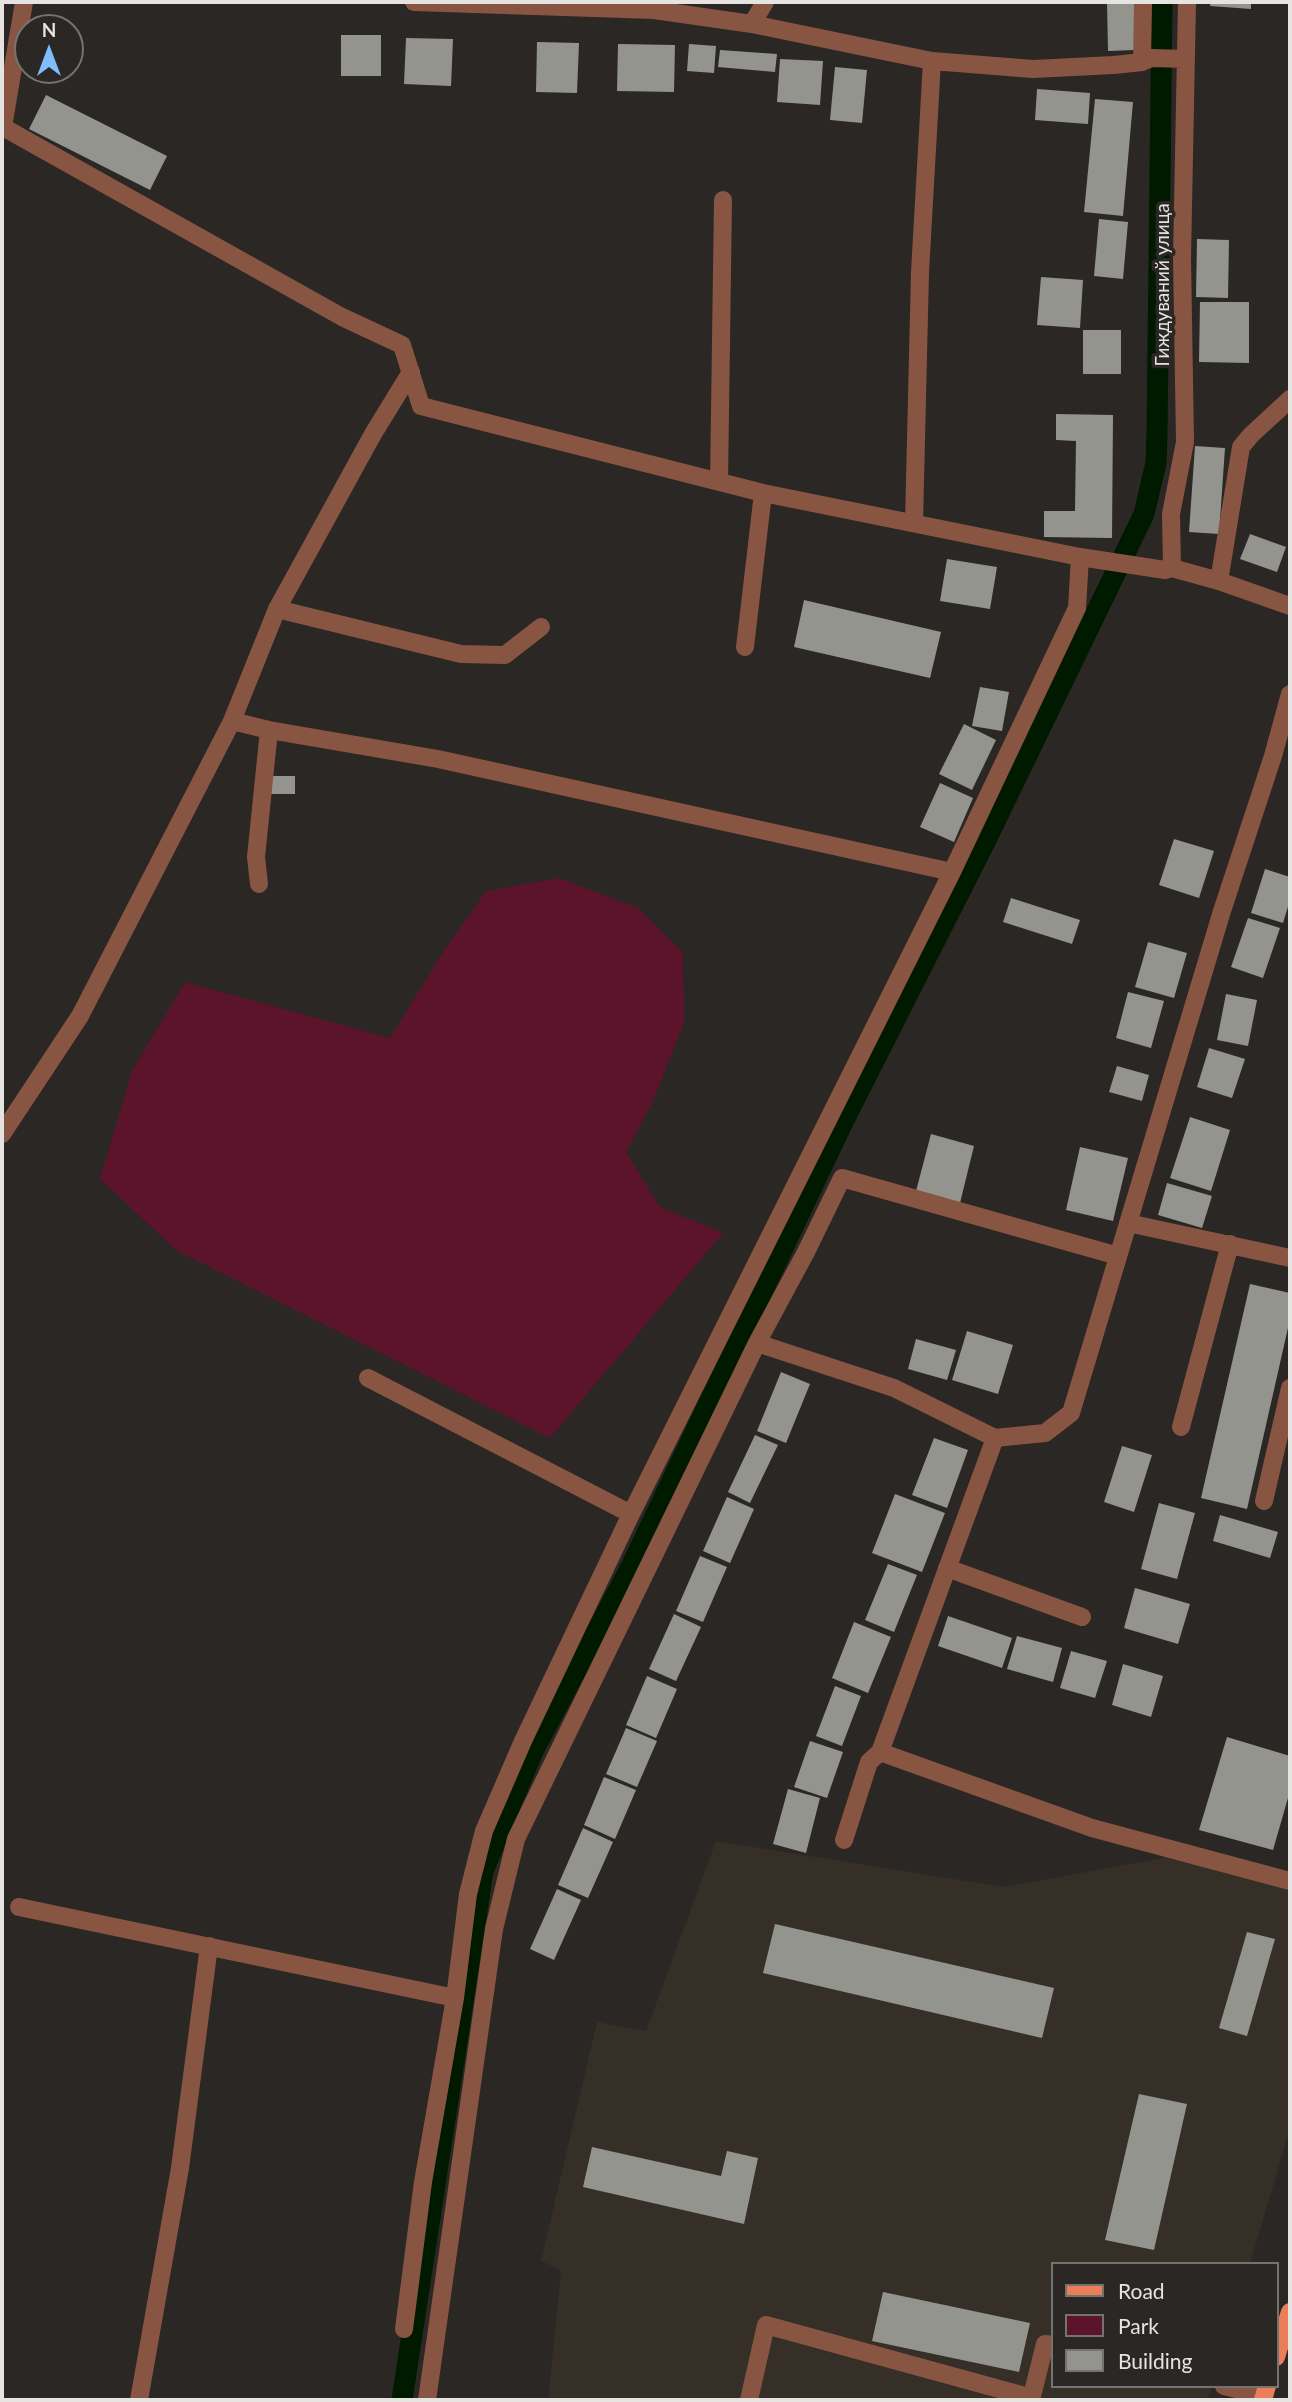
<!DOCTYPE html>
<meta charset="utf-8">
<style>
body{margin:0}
#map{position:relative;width:1292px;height:2402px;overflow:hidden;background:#2a2724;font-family:Lato,sans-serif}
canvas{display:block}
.frame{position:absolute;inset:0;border:4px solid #e6e4e1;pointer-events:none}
.legend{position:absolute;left:1051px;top:2262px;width:228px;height:126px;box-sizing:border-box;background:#2a2724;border:2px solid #757370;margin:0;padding:9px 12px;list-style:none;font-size:21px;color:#e6e4e1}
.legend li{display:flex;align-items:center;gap:14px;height:35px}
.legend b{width:35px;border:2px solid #757370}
.north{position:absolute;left:14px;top:14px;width:70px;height:70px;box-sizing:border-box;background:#2a2724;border:2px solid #757370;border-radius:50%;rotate:0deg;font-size:19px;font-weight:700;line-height:28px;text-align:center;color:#e6e4e1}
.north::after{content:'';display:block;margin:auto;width:24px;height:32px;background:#80bdfa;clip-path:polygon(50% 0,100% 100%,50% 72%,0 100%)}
</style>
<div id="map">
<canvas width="1292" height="2402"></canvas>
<div class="frame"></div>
<ul class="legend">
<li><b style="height:9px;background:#ea7e59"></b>Road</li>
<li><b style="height:19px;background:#5b142c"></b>Park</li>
<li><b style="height:19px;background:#94948f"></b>Building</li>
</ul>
<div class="north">N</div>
</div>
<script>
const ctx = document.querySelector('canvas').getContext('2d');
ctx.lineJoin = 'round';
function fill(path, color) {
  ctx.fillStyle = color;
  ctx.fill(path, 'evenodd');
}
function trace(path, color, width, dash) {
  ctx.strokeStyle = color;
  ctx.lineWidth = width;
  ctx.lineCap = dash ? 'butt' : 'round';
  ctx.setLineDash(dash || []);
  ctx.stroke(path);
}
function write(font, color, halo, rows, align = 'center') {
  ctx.font = font + ' Lato,sans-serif';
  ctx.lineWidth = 7;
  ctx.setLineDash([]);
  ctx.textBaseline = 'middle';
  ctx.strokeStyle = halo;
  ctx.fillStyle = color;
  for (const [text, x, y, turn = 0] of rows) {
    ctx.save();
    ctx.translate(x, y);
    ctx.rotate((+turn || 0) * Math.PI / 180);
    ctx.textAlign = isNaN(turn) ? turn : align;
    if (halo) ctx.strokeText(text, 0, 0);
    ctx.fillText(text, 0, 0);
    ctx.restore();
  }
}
fill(new Path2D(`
 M716,1841l288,46 170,-31 116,31v241l-40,136h-198v122h160l-4,14h-660l13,-130 -20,-9 56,-239 49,9z`), '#362f27');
fill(new Path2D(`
 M559,878l79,30 45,45 1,70 -32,80 -26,49 34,55 63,26 -173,205 -374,-188 -76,-71 32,-108 53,-89 205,56 55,-89 41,-58z`), '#5b142c');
trace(new Path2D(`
 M402,2400l81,-529 50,-120 97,-182 213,-447 142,-280 159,-328 12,-51 1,-29 5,-432`), '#001a00', 21);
fill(new Path2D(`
 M1107,2h27v48l-26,1z
 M1211,2h40v7l-41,-3z
 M341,35h40v41h-40z
 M406,38l47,1 -2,47 -47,-2z
 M537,42l42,1 -2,50 -41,-1z
 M618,44l57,1 -1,47 -57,-1z
 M689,44l27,2 -2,27 -27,-2z
 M720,50l57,4 -2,18 -57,-5z
 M780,59l43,2 -3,44 -43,-3z
 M835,67l32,3 -5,53 -32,-3z
 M1037,89l53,4 -2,31 -53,-4z
 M46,95l121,61 -17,34 -121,-61z
 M1095,99l38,3 -10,114 -39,-4z
 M1099,219l29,3 -5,57 -29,-3z
 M1197,239l32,1 -1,58 -32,-1z
 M1041,277l42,3 -3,48 -43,-3z
 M1200,302h49v61l-50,-1z
 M1083,330h38v44h-38z
 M1056,414l57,1 -1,123 -68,-1v-26h31l1,-70 -20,-1z
 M1195,446l30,2 -6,86 -30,-2z
 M1250,534l36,13 -9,25 -37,-13z
 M947,559l50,8 -7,42 -50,-8z
 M804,600l137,32 -11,46 -136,-31z
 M980,687l29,5 -7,39 -30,-5z
 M964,724l32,16 -24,50 -33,-16z
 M268,776h27v18h-27z
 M940,783l33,15 -19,44 -34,-15z
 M1174,839l40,12 -15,47 -40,-13z
 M1265,869l25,8v23l-7,23 -32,-10z
 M1011,898l69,22 -8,24 -69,-22z
 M1248,918l32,10 -17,50 -32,-11z
 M1148,942l39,11 -13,45 -39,-11z
 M1128,992l36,9 -13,47 -35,-10z
 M1226,994l31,6 -9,46 -31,-6z
 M1209,1048l36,11 -13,39 -35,-11z
 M1117,1066l32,9 -7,26 -33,-9z
 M1190,1117l40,13 -19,61 -41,-13z
 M931,1134l43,12 -14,57 -44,-12z
 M1080,1147l48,11 -15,63 -47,-11z
 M1167,1183l45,13 -10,32 -44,-13z
 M1250,1284l40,9v26l-43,190 -46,-11z
 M967,1331l46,14 -15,49 -46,-14z
 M916,1339l40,11 -9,30 -39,-11z
 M781,1372l29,12 -24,59 -29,-12z
 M755,1435l23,10 -28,58 -22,-11z
 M934,1438l34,12 -21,58 -35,-13z
 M1122,1446l30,9 -18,57 -30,-10z
 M895,1494l50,19 -23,59 -50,-19z
 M727,1497l27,12 -24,54 -27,-12z
 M1159,1503l36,10 -18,66 -36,-10z
 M1220,1515l58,17 -8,26 -57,-17z
 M700,1556l27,11 -24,55 -27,-11z
 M888,1564l29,11 -23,57 -29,-12z
 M1135,1588l55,16 -12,40 -54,-16z
 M674,1614l27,13 -25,54 -27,-12z
 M948,1616l64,22 -10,30 -64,-22z
 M854,1622l37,15 -23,56 -36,-15z
 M1017,1636l45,12 -9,34 -46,-13z
 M1071,1651l36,10 -12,37 -35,-10z
 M1123,1664l40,12 -12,41 -39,-12z
 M647,1676l30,13 -21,49 -30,-13z
 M835,1686l26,10 -19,50 -26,-10z
 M626,1728l31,13 -20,46 -31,-13z
 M1227,1737l63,19v35l-17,59 -74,-20z
 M810,1741l33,11 -16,46 -33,-11z
 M604,1777l32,13 -21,49 -31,-14z
 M788,1789l32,9 -14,55 -33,-9z
 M583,1828l30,14 -25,56 -30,-13z
 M557,1889l24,11 -27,60 -24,-11z
 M775,1924l279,64 -12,50 -279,-65z
 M1247,1932l28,7 -28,97 -28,-8z
 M1139,2094l48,10 -33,146 -49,-10z
 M592,2147l129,29 6,-25 31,7 -14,66 -161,-37z
 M883,2292l147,31 -11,49 -147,-31z`), '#94948f');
trace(new Path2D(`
 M24,2l-21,125 339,190 60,28 19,61 342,87 317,64 85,13 7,-2 47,13 71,25
 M414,2l240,8 98,14 180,37 101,8 81,-4 28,-3 10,-4 33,1
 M752,24l13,-22
 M1142,62l1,-60
 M719,482l4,-282
 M914,523l6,-251 12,-211
 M1172,568l-1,-54 14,-72 -3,-184 5,-256
 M1219,581l22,-134 10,-12 39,-36
 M277,609l184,45 44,1 36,-28
 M745,647l18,-154
 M232,721l45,-112 96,-175 38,-62
 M259,884l-3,-27 13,-127
 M2,1134l78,-118 152,-295 37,9 169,29 514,113
 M1128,1223l162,35
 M757,1343l137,45 101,50 50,-5 26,-20 151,-502 51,-155 17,-62
 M368,1378l263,136 321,-642 125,-264 3,-51
 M1181,1427l49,-183
 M1264,1501l26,-113
 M947,1568l135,49
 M880,1752l212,76 198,53
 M844,1840l25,-78 11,-10 115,-314
 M19,1907l436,91
 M404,2329l19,-147 32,-184 13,-104 16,-63 39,-90 108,-227
 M1224,2386l40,10
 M139,2400l41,-232 29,-222
 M427,2400l67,-471 22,-90 241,-496 49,-91 36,-74 276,78
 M749,2400l17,-75 266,73
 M1031,2400l14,-56 7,1`), '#895543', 18);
trace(new Path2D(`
 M1276,2357l14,-45
 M1263,2400l4,-14`), '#ea7e59', 18);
write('19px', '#e6e4e1', '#2a2724', [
 ["Гиждуваний улица",1163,285,-90]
]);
</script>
